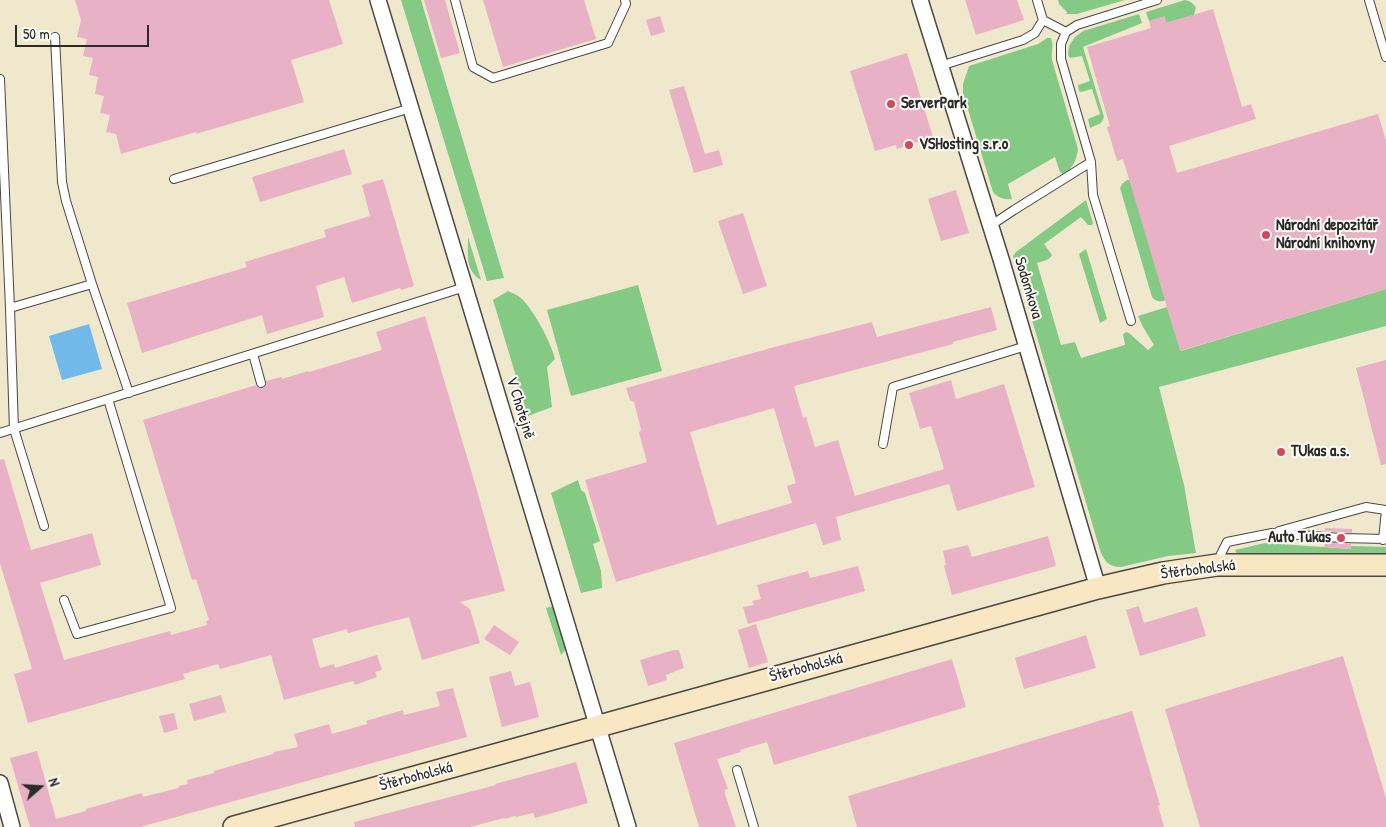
<!DOCTYPE html>
<meta charset="utf-8">
<style>
body{margin:0}
#map{position:relative;width:1386px;height:827px;overflow:hidden;background:#f0e8cd;font-family:"Patrick Hand",sans-serif}
canvas{display:block}
.north{position:absolute;left:15px;top:762px;width:50px;height:50px;-webkit-text-stroke:4px #fdfcf7;paint-order:stroke;rotate:71deg;font-size:14px;font-weight:700;line-height:20px;text-align:center;color:#2b2b2b}
.north::after{content:'';display:block;margin:auto;width:18px;height:22px;background:#2b2b2b;clip-path:polygon(50% 0,100% 100%,50% 72%,0 100%)}
.scale{position:absolute;left:15px;top:25px;width:134px;height:22px;box-sizing:border-box;border:2px solid #2b2b2b;border-top:0;padding-left:6px;font-size:15px;line-height:18px;white-space:nowrap;color:#2b2b2b;-webkit-text-stroke:4px #fdfcf7;paint-order:stroke}
</style>
<div id="map">
<canvas width="1386" height="827"></canvas>
<div class="north">N</div>
<div class="scale">50 m</div>
</div>
<script>
const ctx = document.querySelector('canvas').getContext('2d');
ctx.lineJoin = 'round';
function fill(path, color) {
  ctx.fillStyle = color;
  ctx.fill(path, 'evenodd');
}
function trace(path, color, width, dash) {
  ctx.strokeStyle = color;
  ctx.lineWidth = width;
  ctx.lineCap = dash ? 'butt' : 'round';
  ctx.setLineDash(dash || []);
  ctx.stroke(path);
}
function write(font, color, halo, rows, align = 'center') {
  ctx.font = font + ' "Patrick Hand",sans-serif';
  ctx.lineWidth = 4;
  ctx.setLineDash([]);
  ctx.textBaseline = 'middle';
  ctx.strokeStyle = halo;
  ctx.fillStyle = color;
  for (const [text, x, y, turn = 0] of rows) {
    ctx.save();
    ctx.translate(x, y);
    ctx.rotate((+turn || 0) * Math.PI / 180);
    ctx.textAlign = isNaN(turn) ? turn : align;
    if (halo) ctx.strokeText(text, 0, 0);
    ctx.fillText(text, 0, 0);
    ctx.restore();
  }
}
fill(new Path2D(`
 M401,0h20l83,278 -17,3z
 M1058,0h67l-48,14h-11l1,-2 -8,-8z
 M1185,0l6,2 5,5 -2,8 -28,8 -2,-6 -15,4 -3,-9z
 M1139,14l3,9 -59,24 21,70 -3,6 -11,5 -2,-9 12,-5 -8,-25 -11,3 -2,-1 -1,-6 12,-4 -8,-25 -12,2 -2,-3 1,-9 6,-9 8,-6z
 M1047,38h4c3,6 0,15 1,22l26,89c-2,11 -4,19 -15,25l-3,-2 -5,-15 -47,27 4,15c-7,1 -14,-1 -19,-7l-30,-99v-9l6,-18 69,-22z
 M1127,180h3l36,120c-6,2 -10,2 -14,-3l-32,-109 2,-4z
 M1086,200l7,23 -1,2h-4l-7,-8 -37,27 8,11c-3,6 -10,6 -15,8l24,82 14,-3 6,16 44,-13 -2,-11 3,-2 3,1 19,17 6,-5 -11,-18 -5,-11 29,-9 14,44 205,-62v37l-227,61 25,98 12,68 -28,3 -47,11c-12,0 -17,-6 -21,-17l-87,-294 3,-4z
 M468,237l13,43c-16,-9 -13,-27 -13,-43z
 M1086,249l21,70 -7,4 -21,-69z
 M638,285l24,86 -91,25 -24,-86z
 M508,291c4,2 10,4 14,8 12,12 29,43 33,60l-8,8 5,40 -24,9 -35,-116z
 M578,480l3,10 4,3 15,48 -7,3 8,27 1,17 -21,5 -30,-100z
 M1265,543l86,6v-3l35,1v9l-149,-2 -2,-4z
 M553,606l13,43 -5,6 -15,-47z`), '#84ca84');
fill(new Path2D(`
 M89,324l13,45 -40,11 -13,-44z`), '#70b9e8');
fill(new Path2D(`
 M75,0h254l14,44 -52,16 13,42 -108,32v-2l-75,22 -5,-20 -10,-2 4,-17 -10,-2 4,-17 -9,-2 3,-17 -9,-2 4,-17 -10,-2 4,-17 -10,-2 4,-17z
 M424,0h21l15,53 -19,5z
 M483,0h101l12,39 -93,28z
 M965,0h52l7,20 -48,15z
 M1213,9l29,98 9,-3 5,15 -87,27 8,27 201,-59 8,27v148l-206,62 -57,-192 -6,2 -10,-34 3,-1 -23,-79 64,-19 -2,-7 16,-5 1,7z
 M660,16l5,16 -14,4 -5,-16z
 M907,53l26,84 -36,12 -1,-4 -21,6 -25,-80z
 M684,86l21,68 14,-4 4,15 -29,8 -25,-83z
 M344,149l8,25 -92,28 -8,-25z
 M383,179l31,107 -13,4 -1,-2 -48,15 -8,-26 -28,9 8,31 -57,17 -5,-19 -120,38 -15,-50 120,-36 -2,-5 81,-25 -2,-7 46,-14 -8,-31z
 M956,190l13,43 -28,8 -13,-42z
 M743,213l24,73 -24,8 -25,-73z
 M991,307l6,23 -44,12v2l-159,42 9,32 3,-1 9,30 23,-7 17,56 89,-27 -13,-43 -11,3 -11,-36 42,-13 5,19 48,-15 31,103 -78,24 -8,-27 -113,33 5,23 -18,5 -7,-22 -200,59 -31,-102 62,-18 -8,-29 2,-4 -7,-27 -4,-2 -4,-12 156,-43 90,-23 5,15zM774,408l22,75 -9,3 5,17 -75,22 -27,-93z
 M425,316l51,171 29,104 -45,11 10,7 10,34 -58,17 -13,-43 -61,16 -1,-4 -35,10 8,29 14,-4 1,4 42,-13 5,15 -7,2 2,5 -22,8 -2,-4 -69,19 -13,-45 -51,14 -2,-5 -35,10 2,5 -157,44 -14,-49 18,-5 -32,-106v-103l4,-1 27,91 61,-17 9,32 -61,18 24,77 106,-29 1,4 36,-10 -1,-4 3,-1 -13,-41 -4,1 -49,-160 113,-35 3,3h4l3,-3v-4l16,-4v2l26,-8 1,1 73,-22 -6,-18z
 M1386,360v104l-5,1 -25,-97z
 M1325,528l27,1v4l-27,-2z
 M1048,536l8,30 -104,29 -8,-29 2,-1 -3,-14 25,-6 4,12z
 M1325,542l26,2v5l-27,-2z
 M858,566l7,25 -117,33 -5,-17 11,-2 -2,-4 9,-2 -4,-14 51,-14 2,7z
 M1139,606l5,17 53,-16 9,29 -66,20 -14,-46z
 M756,624l12,38 -19,6 -11,-38z
 M494,625l25,17 -9,13 -26,-16z
 M1086,635l10,33 -72,21 -9,-31z
 M674,650h5l5,18 -18,7 1,5 -19,6 -8,-26z
 M1343,656l43,142v29h-186l-35,-118z
 M952,659l14,48 -192,58 -7,-23 -27,8 1,2 -24,7 11,30 -3,1v4l11,33h-37l-25,-84z
 M511,671l4,15 15,-4 9,35 -37,10 -13,-50z
 M453,688l14,49 -327,90h-110l-20,-69 27,-7 19,68 30,-8v-2l56,-16 1,4 36,-9v-2l9,-2 -1,-4 27,-7v-2l59,-17 1,-2 24,-5 -4,-13 35,-10 3,10 35,-10 -1,-3 37,-11 1,5 36,-9 -4,-14z
 M221,695l5,17 -32,9 -5,-17z
 M1132,711l28,94 -2,1 6,21h-307l-9,-31z
 M174,713l4,16 -14,4 -5,-17z
 M576,762l12,41 -53,15 -2,-5 -17,4 -1,-1 -10,3 -1,-1 -34,9h-115l-1,-5 142,-37 -1,-1z`), '#e8b1c6');
const lane = new Path2D(`
 M455,0l18,67 20,11 115,-35 18,-39 -1,-4
 M1037,0l6,20 23,12
 M1369,0l17,57
 M55,37l7,145 4,19 26,83 37,109
 M940,66l83,-26 12,-7 8,-13
 M0,79l10,229 4,121 30,97
 M174,179l237,-71
 M990,226l24,-16 77,-48
 M10,308l82,-24
 M1131,321l-38,-126 -2,-33 -30,-103v-15l5,-12 11,-7 80,-25
 M253,354l8,29
 M0,433l465,-146
 M883,444l10,-57 133,-41
 M1279,531l87,-24 20,3
 M1383,540l3,-30
 M1218,563l3,-9 6,-12 45,-9 69,5 45,1
 M64,600l13,34 94,-26 -63,-209
 M737,770l17,57`);
const street = new Path2D(`
 M378,0l250,827
 M920,0l81,259 97,329
 M0,783l12,44`);
const secondary = new Path2D(`
 M234,827l864,-239 65,-15 54,-8h169`);
trace(lane, '#494743', 10);
trace(street, '#494743', 18);
trace(secondary, '#494743', 24);
trace(lane, '#fff', 8);
trace(street, '#fff', 15);
trace(secondary, '#f9e7c3', 21);
for (const [x, y, r, color] of [
 [891,104,5,"#d1495b"],
 [909,145,5,"#d1495b"],
 [1266,235,5,"#d1495b"],
 [1281,452,5,"#d1495b"],
 [1341,538,5,"#d1495b"]
]) {
  const dot = new Path2D();
  dot.arc(x, y, r, 0, 2 * Math.PI);
  ctx.fillStyle = color;
  ctx.fill(dot);
  trace(dot, '#fdfcf7', 2);
}
write('bold 16px', '#2b2b2b', '#fdfcf7', [
 ["ServerPark",901,104],
 ["VSHosting s.r.o",919,145],
 ["Národní depozitář",1276,226],
 ["Národní knihovny",1276,244],
 ["TUkas a.s.",1291,452],
 ["Auto Tukas",1331,538,"right"]
], 'left');
write('16px', '#2b2b2b', '#fdfcf7', [
 ["Sodomkova",1028,288,73],
 ["V Chotejně",520,408,73],
 ["Štěrboholská",1198,570,-7],
 ["Štěrboholská",806,668,-15],
 ["Štěrboholská",416,777,-15]
]);
</script>
